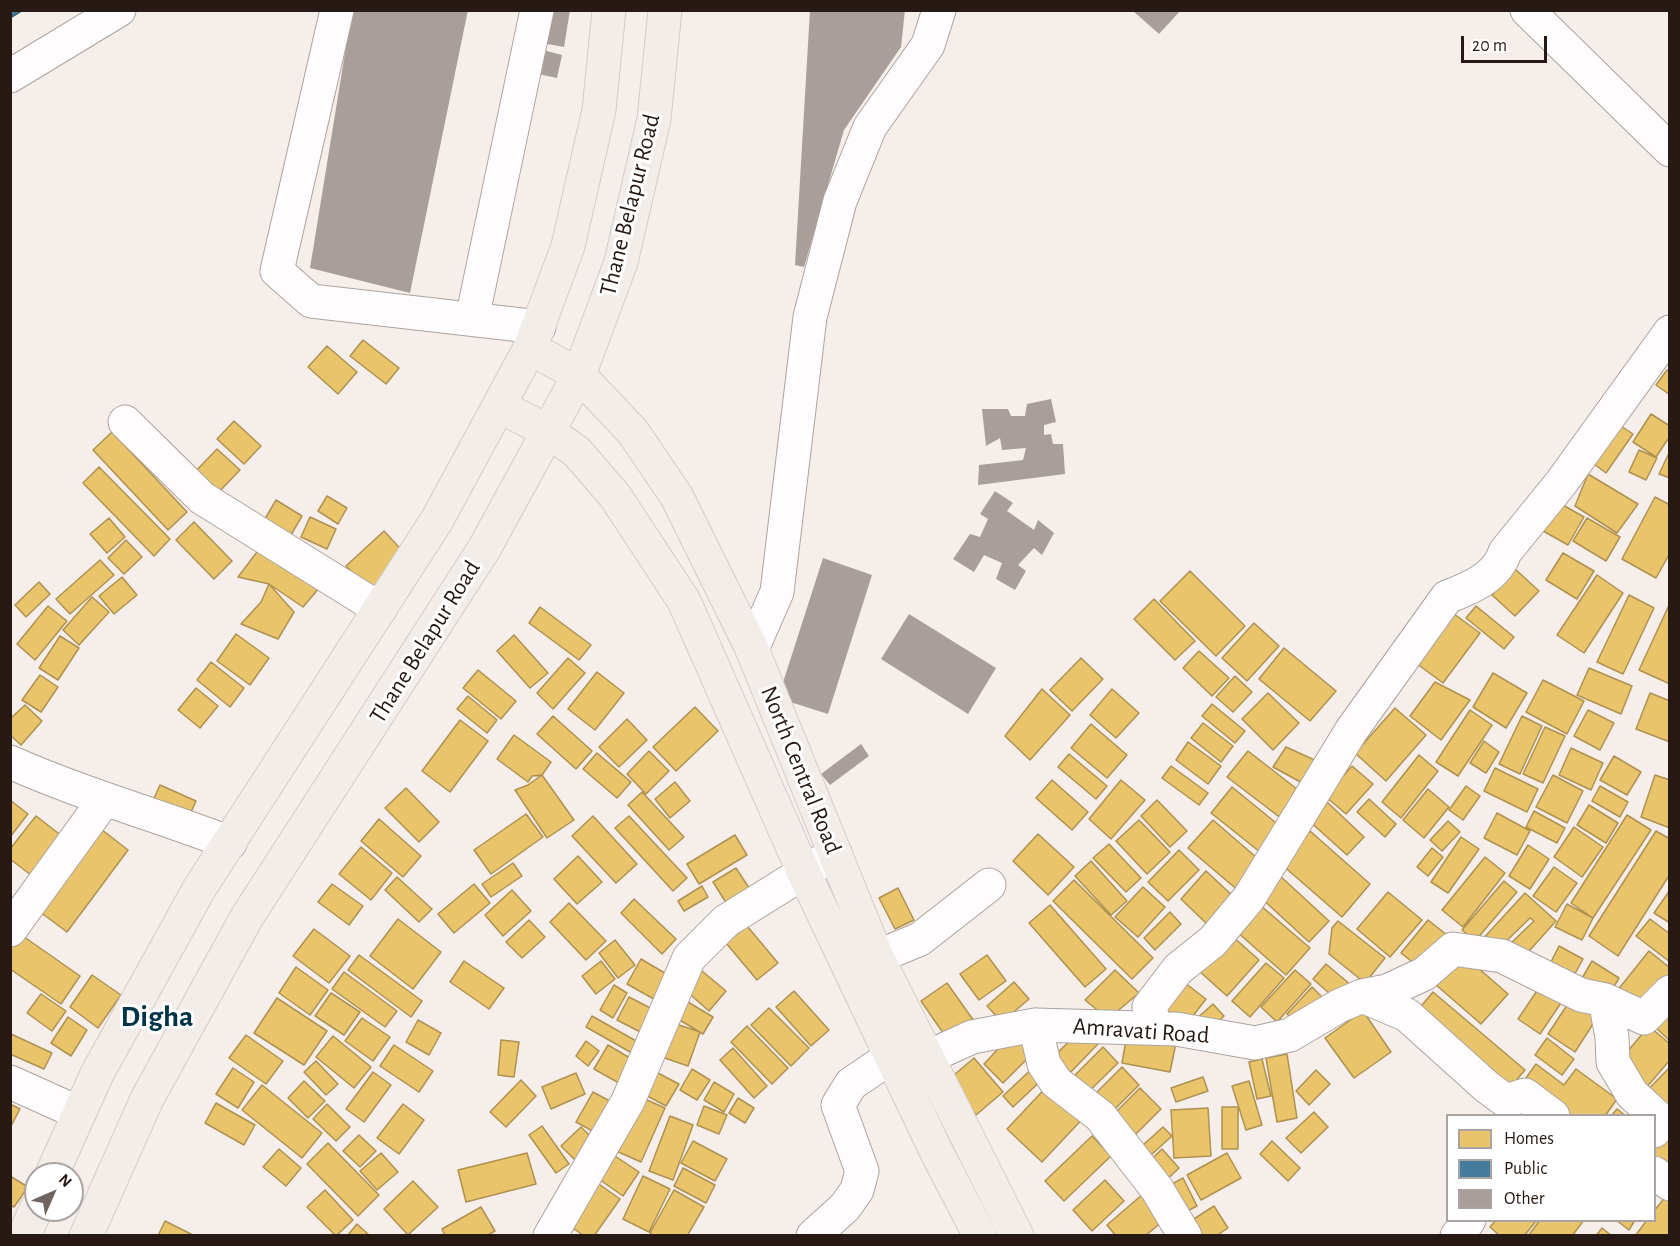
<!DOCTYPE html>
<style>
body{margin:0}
#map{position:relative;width:1680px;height:1246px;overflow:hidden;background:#f6eeea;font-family:"Alegreya Sans",sans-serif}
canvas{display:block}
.frame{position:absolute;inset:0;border:12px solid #271a14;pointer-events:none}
.legend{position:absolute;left:1446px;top:1114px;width:210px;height:108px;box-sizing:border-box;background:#fff;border:2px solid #a9a3a1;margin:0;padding:8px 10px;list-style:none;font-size:18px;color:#271a14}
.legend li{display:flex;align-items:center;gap:12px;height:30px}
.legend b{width:30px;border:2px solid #a9a3a1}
.north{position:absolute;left:24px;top:1162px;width:60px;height:60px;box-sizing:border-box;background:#fff;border:2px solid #a9a3a1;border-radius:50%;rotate:45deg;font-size:16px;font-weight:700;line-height:24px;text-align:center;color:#271a14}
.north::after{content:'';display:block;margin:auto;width:21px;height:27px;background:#6f645f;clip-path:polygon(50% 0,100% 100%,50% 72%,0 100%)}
.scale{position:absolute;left:1461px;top:36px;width:86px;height:27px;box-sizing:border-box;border:3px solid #271a14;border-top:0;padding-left:8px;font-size:18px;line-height:21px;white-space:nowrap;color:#271a14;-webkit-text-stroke:4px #fff;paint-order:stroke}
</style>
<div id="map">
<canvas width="1680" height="1246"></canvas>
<div class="frame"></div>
<ul class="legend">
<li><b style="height:16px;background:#e9c46a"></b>Homes</li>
<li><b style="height:16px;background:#457b9d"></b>Public</li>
<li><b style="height:16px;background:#a89f9a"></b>Other</li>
</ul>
<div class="north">N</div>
<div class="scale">20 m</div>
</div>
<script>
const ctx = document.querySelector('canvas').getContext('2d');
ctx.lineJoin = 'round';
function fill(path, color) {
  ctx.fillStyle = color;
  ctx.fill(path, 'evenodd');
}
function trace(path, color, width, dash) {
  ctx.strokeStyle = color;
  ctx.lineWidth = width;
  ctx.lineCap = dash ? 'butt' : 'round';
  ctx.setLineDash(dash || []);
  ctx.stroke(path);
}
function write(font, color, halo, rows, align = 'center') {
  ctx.font = font + ' "Alegreya Sans",sans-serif';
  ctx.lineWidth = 6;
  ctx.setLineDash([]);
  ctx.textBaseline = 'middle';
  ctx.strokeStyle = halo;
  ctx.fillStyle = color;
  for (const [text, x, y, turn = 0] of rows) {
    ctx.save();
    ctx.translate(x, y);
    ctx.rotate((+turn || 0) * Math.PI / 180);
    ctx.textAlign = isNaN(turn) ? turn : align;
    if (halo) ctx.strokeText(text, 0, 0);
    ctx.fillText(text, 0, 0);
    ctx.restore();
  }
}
const homes = new Path2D(`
 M363,340l36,28 -13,16 -36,-28z
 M327,346l30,26 -19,22 -30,-27z
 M1667,370l3,2v23l-14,-10z
 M1651,414l19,12v10l-14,21 -23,-15z
 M234,421l27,25 -17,18 -27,-25z
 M1615,422l18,12 -27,39 -16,-12z
 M112,432l75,80 -19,18 -75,-80z
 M217,449l23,21 -27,28 -22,-22z
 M1639,450l18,8 -11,22 -17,-8z
 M1670,451v27l-11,-4z
 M99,467l71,72 -16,17 -71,-73z
 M1588,474l50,30 -21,29 -42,-27z
 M327,496l20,12 -9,16 -20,-13z
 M1655,497l15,8v48l-14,25 -34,-19z
 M276,500l26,16 -14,24 -26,-16z
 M1556,501l28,16 -16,28 -32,-18z
 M310,517l26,12 -9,20 -26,-12z
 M109,518l16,19 -18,16 -17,-19z
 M1587,518l33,19 -14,24 -33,-20z
 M194,522l38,39 -18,18 -38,-39z
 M384,531l24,26 -38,35 -24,-26z
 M126,540l16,17 -18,17 -16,-16z
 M260,548l60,39 -17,20 -34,-23 -31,-7z
 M1563,553l31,18 -17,28 -31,-19z
 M100,560l14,15 -44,39 -14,-15z
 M1515,569l24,22 -24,25 -23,-21z
 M1190,571l55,55 -29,30 -56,-55z
 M1597,575l26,18 -39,60 -27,-18z
 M122,577l15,18 -23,19 -15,-18z
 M39,582l11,12 -24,23 -11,-12z
 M269,584l25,28 -16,27 -37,-15 20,-22z
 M1629,595l25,13 -31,66 -26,-12z
 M92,597l17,15 -30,33 -16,-15z
 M1154,599l41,42 -20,19 -41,-41z
 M1670,603v81l-31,-14z
 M48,606l19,15 -32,39 -18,-16z
 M1476,606l38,31 -10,12 -38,-31z
 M540,607l51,38 -12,15 -50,-37z
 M1450,611l30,22 -37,50 -30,-22z
 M1254,623l25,23 -32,35 -25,-23z
 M236,634l33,24 -19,27 -33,-24z
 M514,635l34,38 -18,15 -33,-37z
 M60,636l19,12 -21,32 -19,-12z
 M1284,648l52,43 -26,30 -51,-42z
 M1199,651l30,27 -17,18 -29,-28z
 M568,658l17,15 -32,36 -16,-16z
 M1081,658l22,21 -31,32 -22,-21z
 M211,662l33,26 -14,19 -33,-27z
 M1589,668l43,18 -11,28 -44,-19z
 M478,670l38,31 -15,18 -38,-31z
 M597,672l27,21 -29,37 -27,-21z
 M1493,673l34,20 -21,35 -33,-21z
 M40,675l18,12 -17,25 -19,-12z
 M1235,676l17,16 -19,20 -17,-15z
 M1543,680l41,21 -17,33 -41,-22z
 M1435,682l35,18 -29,40 -31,-24z
 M196,688l22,18 -18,22 -22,-18z
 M1042,689l28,26 -40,45 -25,-24z
 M1112,689l27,24 -23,25 -26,-23z
 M1268,693l31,30 -26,27 -31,-31z
 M1650,693l20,8v41l-34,-13z
 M468,696l29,24 -10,13 -30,-24z
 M1212,704l33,27 -10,12 -33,-27z
 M25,705l17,16 -21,24 -11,-10v-16z
 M695,707l23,24 -42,40 -23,-24z
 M1395,708l31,27 -40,46 -31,-28z
 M1470,710l22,15 -34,51 -22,-14z
 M1588,710l26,13 -14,27 -26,-14z
 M553,716l39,35 -16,18 -39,-35z
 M1522,716l20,10 -22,48 -21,-10z
 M627,719l20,21 -28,27 -20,-20z
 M460,720l28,21 -38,51 -28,-21z
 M1203,723l30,23 -12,16 -30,-24z
 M1091,724l36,31 -20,23 -36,-30z
 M1545,727l20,9 -22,47 -20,-9z
 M514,735l37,27 -9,13 -10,1 -4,6 -31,-23z
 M1484,741l15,11 -13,21 -16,-10z
 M1188,742l33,24 -13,18 -32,-24z
 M1286,747l33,15 -13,23 -33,-18z
 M1571,748l32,15 -12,27 -32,-15z
 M649,751l20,20 -23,23 -19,-20z
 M1248,751l54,42 -20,26 -55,-42z
 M597,753l34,29 -14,16 -34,-29z
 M1069,754l38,32 -11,13 -38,-32z
 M1419,755l19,16 -37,47 -19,-16z
 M1614,756l27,16 -14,23 -27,-15z
 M1171,766l37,27 -9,12 -37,-27z
 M1352,766l21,18 -27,30 -21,-18z
 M1495,768l43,21 -11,23 -43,-21z
 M542,775l32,45 -27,18 -32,-48 13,-5z
 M1553,775l30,16 -16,32 -31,-16z
 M1655,775l15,5v48l-29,-11z
 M1052,780l36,32 -16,18 -36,-32z
 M1121,780l24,20 -34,39 -22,-20z
 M675,782l15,19 -20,17 -15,-19z
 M160,785l36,16 -9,20 -36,-16z
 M1466,786l14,10 -17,24 -14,-10z
 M1600,786l28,16 -8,15 -28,-16z
 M1232,787l49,40 -21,25 -49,-39z
 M406,788l33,34 -20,20 -34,-34z
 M1428,789l21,18 -25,31 -21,-18z
 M642,792l42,45 -15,13 -41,-45z
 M1369,799l27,25 -11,13 -28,-25z
 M10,800l18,14 -18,23z
 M1157,800l30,31 -17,16 -29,-31z
 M1326,801l38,36 -17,18 -39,-35z
 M1589,805l29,18 -12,20 -29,-18z
 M1534,811l31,17 -8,15 -31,-16z
 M1497,813l33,18 -13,24 -33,-17z
 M526,814l17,23 -52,37 -17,-24z
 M1627,815l24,15 -58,88 -22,-15z
 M36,816l35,27 -31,39 -30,-23v-10z
 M593,816l44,48 -21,19 -44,-47z
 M629,816l58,62 -14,13 -58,-63z
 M379,819l42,37 -18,21 -42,-36z
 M1139,820l31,32 -23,22 -31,-33z
 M1213,820l51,44 -24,28 -52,-44z
 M1448,821l12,11 -18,19 -12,-11z
 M97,826l31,24 -61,82 -31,-23z
 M1574,827l29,20 -21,30 -28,-20z
 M1310,831l60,53 -28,33 -61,-53z
 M1656,831l14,8v35l-52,82 -29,-20z
 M1038,834l36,33 -26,28 -35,-34z
 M735,835l12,20 -48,29 -12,-20z
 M1461,837l18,12 -31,44 -17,-11z
 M1109,844l32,34 -15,14 -33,-34z
 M1528,845l21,14 -19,30 -21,-13z
 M361,847l31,26 -21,27 -32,-26z
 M1432,848l11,9 -15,19 -11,-9z
 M1179,850l20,20 -31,31 -20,-19z
 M578,856l24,26 -25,22 -23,-25z
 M1485,857l20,16 -42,54 -21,-17z
 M1091,861l36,40 -16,14 -36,-39z
 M513,863l9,13 -31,21 -9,-13z
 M1554,867l23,16 -21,29 -23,-16z
 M736,868l19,29 -23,15 -19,-30z
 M1206,871l29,27 -26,28 -28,-27z
 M1279,875l50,46 -20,21 -50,-46z
 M397,877l35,32 -13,13 -34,-32z
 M1074,880l79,78 -21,21 -79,-78z
 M1504,881l13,11 -42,49 -13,-11z
 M332,884l31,22 -14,19 -31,-23z
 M474,884l16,19 -36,30 -16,-19z
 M702,886l6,11 -24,14 -6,-10z
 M1143,887l22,20 -27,30 -23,-20z
 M898,888l16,32 -19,9 -16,-31z
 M512,890l19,21 -28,25 -18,-21z
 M1670,890v33l-16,-10z
 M1388,892l34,28 -32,37 -33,-28z
 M1525,893l31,28 -34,38 -14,-13 26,-25 -4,-3 -37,36 -13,-12z
 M634,899l42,40 -14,15 -41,-41z
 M569,903l37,38 -20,19 -36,-38z
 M1567,904l26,14 -11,22 -27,-13z
 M1050,905l56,64 -21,18 -56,-64z
 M1260,905l50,43 -24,27 -49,-43z
 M1170,912l11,12 -26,26 -11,-12z
 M398,919l43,33 -28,37 -43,-33z
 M1650,919l20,15v28l-34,-26z
 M529,920l16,17 -23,21 -16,-16z
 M1428,920l19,15 -26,34 -20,-16z
 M1338,921l47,37 -20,25 -36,-29 3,-26z
 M747,926l31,37 -21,17 -31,-37z
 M314,929l36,27 -21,27 -36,-27z
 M20,934l60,42 -19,28 -51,-35v-22z
 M1231,935l28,25 -32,36 -28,-25z
 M615,940l20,25 -17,13 -19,-25z
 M1559,946l24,13 -12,22 -23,-13z
 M1649,951l21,17v14l-26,30 -27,-21z
 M1461,953l47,41 -27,30 -46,-40z
 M359,955l63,46 -11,16 -63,-47z
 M987,955l19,26 -27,19 -19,-26z
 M641,959l34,20 -14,24 -34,-19z
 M464,961l40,27 -15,21 -39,-27z
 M601,961l14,18 -19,15 -14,-18z
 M1592,961l27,17 -11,19 -27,-17z
 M1266,963l18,15 -34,39 -18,-16z
 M1326,964l26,22 -14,15 -25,-22z
 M296,967l32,23 -18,25 -31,-22z
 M1115,970l24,23 -31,26 -23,-19z
 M1295,970l16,14 -34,38 -16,-15z
 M702,971l24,20 -17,20 -24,-21z
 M344,972l53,39 -12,16 -53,-38z
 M92,975l29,20 -23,33 -28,-21z
 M1014,982l15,17 -27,23 -15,-16z
 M1543,982l22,15 -25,37 -22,-15z
 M947,983l27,38 -26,19 -27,-39z
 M1185,983l21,16 -20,26 -22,-17z
 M614,985l13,8 -14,25 -13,-8z
 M1312,987l12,12 -25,26 -12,-11z
 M794,991l35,39 -18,16 -35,-39z
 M1433,992l92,78 -17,20 -92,-78z
 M331,993l29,19 -16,23 -29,-19z
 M41,994l25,17 -14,20 -25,-18z
 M1573,996l27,17 -25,39 -27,-18z
 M629,997l33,17 -12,23 -33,-17z
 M277,998l50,33 -23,34 -50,-32z
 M683,999l30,18 -10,17 -30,-18z
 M1670,1002v39l-20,-19z
 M1213,1004l11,12 -17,16 -12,-12z
 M769,1008l40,40 -18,18 -40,-41z
 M1363,1011l28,41 -37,26 -29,-40z
 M592,1016l53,30 -6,11 -53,-30z
 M68,1017l19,13 -16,26 -20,-13z
 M362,1018l28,19 -17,24 -28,-20z
 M418,1020l23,13 -12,22 -23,-13z
 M670,1022l30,10 -12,34 -29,-10z
 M747,1026l41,42 -16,16 -41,-42z
 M1649,1026l21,18v16l-25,29 -29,-24z
 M1080,1031l18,13 -35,36 -17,-16z
 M1013,1033l20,20 -30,30 -19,-19z
 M11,1034l41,19 -8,16 -34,-15z
 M1127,1034l49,9 -6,29 -48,-9z
 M246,1035l37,26 -17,23 -37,-26z
 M333,1036l38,31 -17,21 -38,-31z
 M1547,1038l27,21 -12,16 -27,-20z
 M501,1040l18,2 -5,35 -16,-2z
 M586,1041l13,10 -11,15 -12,-10z
 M394,1045l39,26 -14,21 -39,-26z
 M608,1045l32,19 -14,23 -32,-18z
 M1103,1047l15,16 -36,35 -15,-15z
 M733,1048l34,38 -13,12 -34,-38z
 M1287,1054l10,64 -20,4 -11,-64z
 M974,1058l29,34 -27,23 -29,-34z
 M1262,1059l9,37 -14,3 -8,-37z
 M316,1061l22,23 -12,11 -22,-23z
 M1038,1063l10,11 -35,33 -10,-11z
 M1536,1064l28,21 12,-16 41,30 -12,17h-37l-45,-34z
 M1122,1067l17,18 -34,34 -18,-17z
 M1670,1067v49l-31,-17z
 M233,1068l21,14 -16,26 -22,-14z
 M692,1069l18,11 -13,20 -17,-10z
 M1316,1070l14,14 -21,21 -13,-14z
 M654,1071l25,13 -13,22 -24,-13z
 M373,1072l18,13 -27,37 -18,-13z
 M576,1073l9,21 -34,15 -9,-22z
 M1203,1077l5,14 -32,11 -5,-14z
 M521,1080l15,16 -30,31 -16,-15z
 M1053,1080l35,33 -46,49 -35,-33z
 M304,1081l21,20 -17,17 -20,-20z
 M1249,1081l13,44 -16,5 -14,-44z
 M714,1082l20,12 -10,18 -20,-12z
 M262,1085l60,48 -20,25 -60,-48z
 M1140,1088l21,21 -31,31 -21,-21z
 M593,1092l24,13 -17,30 -24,-13z
 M638,1096l27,12 -24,54 -27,-12z
 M738,1098l16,10 -9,15 -16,-10z
 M216,1103l39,22 -11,20 -39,-22z
 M10,1104l10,5 -10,19z
 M327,1104l23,23 -14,14 -23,-22z
 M403,1104l21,16 -25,34 -22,-16z
 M704,1106l23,9 -8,19 -22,-9z
 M1222,1107h16v42h-16z
 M1208,1108l3,48 -37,2 -3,-48z
 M1617,1109l9,7h-15z
 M1314,1112l14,15 -27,26 -15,-15z
 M670,1116l23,9 -20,55 -24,-9z
 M542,1126l27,38 -13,9 -27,-38z
 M581,1127l14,14 -20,19 -14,-14z
 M1163,1127l9,9 -32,29 -8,-10z
 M1670,1132v45l-16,-13v-16z
 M359,1135l17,16 -16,16 -17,-16z
 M1092,1136l19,20 -47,45 -19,-20z
 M693,1141l34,18 -12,22 -34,-18z
 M1272,1141l28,27 -12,13 -28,-27z
 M328,1143l51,52 -21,21 -51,-52z
 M279,1149l22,19 -15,18 -23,-19z
 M1162,1149l17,19 -20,19 -17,-19z
 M381,1153l17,19 -21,18 -17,-19z
 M527,1153l9,31 -70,18 -8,-32z
 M1227,1153l14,25 -40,22 -14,-25z
 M612,1154l27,18 -16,24 -27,-19z
 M683,1168l32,17 -9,18 -32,-17z
 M10,1176l18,11 -14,20 -4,-2z
 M643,1176l27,13 -21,43 -26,-13z
 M1183,1178l14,28 -19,10 -15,-27z
 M1105,1180l19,21 -32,30 -19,-21z
 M413,1181l25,26 -30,28 -24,-26z
 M596,1182l24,17 -26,37h-10l-18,-13z
 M1150,1188l20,27 -25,21h-29l-9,-11z
 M325,1190l28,30 -17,16 -29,-29z
 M674,1190l30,17 -17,29h-33l-4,-3z
 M1670,1191v45h-35l12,-16h7v-9z
 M1214,1206l14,22 -12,8h-26l-7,-10z
 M481,1207l14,24 -9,5h-41l-3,-7z
 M1496,1220h41l-13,16h-24l-10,-9z
 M1540,1220h44l-12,16h-44z
 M1616,1220h19l-6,10z
 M165,1221l30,15h-37z
 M357,1224l13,12h-23z
 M1602,1228l10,8h-16z`);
fill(homes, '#e9c46a');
trace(homes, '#af9150', 1.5);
const public = new Path2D(`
 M10,10h13l-13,8z`);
fill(public, '#457b9d');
trace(public, '#3c5e74', 1.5);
fill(new Path2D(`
 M352,10h116l-58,283 -100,-25z
 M547,10h23l-6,37 -22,-4z
 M810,10h95l-4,37 -57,83 -40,137 -9,-2z
 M1132,10h49l-22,24z
 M539,49l23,6 -5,23 -24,-5z
 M1051,399l5,23 -12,3v10l7,-1 2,10h10l2,30 -87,11 1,-20 44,-5 3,-12 -24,2 -2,-12 -14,8 -4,-37h26l3,7h14l2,-12z
 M995,491l18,12 -6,8 27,19 4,-10 16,13 -12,22 -8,-7 -16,17 8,6 -11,19 -19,-11 6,-16 -18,-8 -10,17 -21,-13 17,-25 10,3 8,-18 -8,-5z
 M823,558l49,17 -44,139 -50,-16z
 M909,614l87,54 -28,46 -87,-55z
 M861,744l8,12 -39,29 -9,-11z`), '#a89f9a');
const minor = new Path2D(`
 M337,10l-60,261 34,30 228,26
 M1527,10l143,140
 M10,76l109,-66
 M472,319l65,-309
 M125,422l77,76 178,111
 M752,649l25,-57 33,-275 30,-116 30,-74 58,-82 11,-35
 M10,762c72,32 147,53 220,81
 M10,930l95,-131
 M877,957l43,-18 69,-54
 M1362,996l45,19 80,72 19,14 19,-6 28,21
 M1605,1000l7,37 1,25 19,32 23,21 2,12 -3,4
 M1035,1025l9,39 12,18 44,34 57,73 28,47
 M1156,1028l-7,-21 29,-38 35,-28 36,-43 102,-167 96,-134c24,-9 50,-20 58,-45l56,-69 109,-151
 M902,1069l70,-32 63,-12 141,4 79,14 35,-8 49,-29 23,-10 25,-5 37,-17 29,-25 49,7 79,39 24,5 39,18 26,-26
 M10,1082l69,31
 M1654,1173l16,11
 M550,1236l78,-135 61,-143 37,-37 109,-68
 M813,1236l32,-29 12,-17 5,-19 -24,-66 13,-21 41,-28
 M1457,1236l12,-16`);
const major = new Path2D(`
 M530,348l49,27 54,57 44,65 75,152 125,308 140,279
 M499,406l49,25 29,21 38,44 69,105 120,272 132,278 44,85
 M52,1174l45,-100 102,-185 238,-369 93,-172 38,-102 31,-136 10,-100
 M24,1236l12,-27
 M86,1236l61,-137 100,-182 237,-368 95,-174 42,-113 33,-143 11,-109`);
trace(minor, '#aca39e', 35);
trace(major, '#d1cbc9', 35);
trace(minor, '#fefcfc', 33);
trace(major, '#f3edea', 33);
write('24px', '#271a14', '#fff', [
 ["Thane Belapur Road",630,205,-76],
 ["Thane Belapur Road",425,642,-58],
 ["North Central Road",801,770,68],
 ["Amravati Road",1141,1031,4]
]);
write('bold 30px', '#003447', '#fff', [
 ["Digha",157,1017]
]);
</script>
